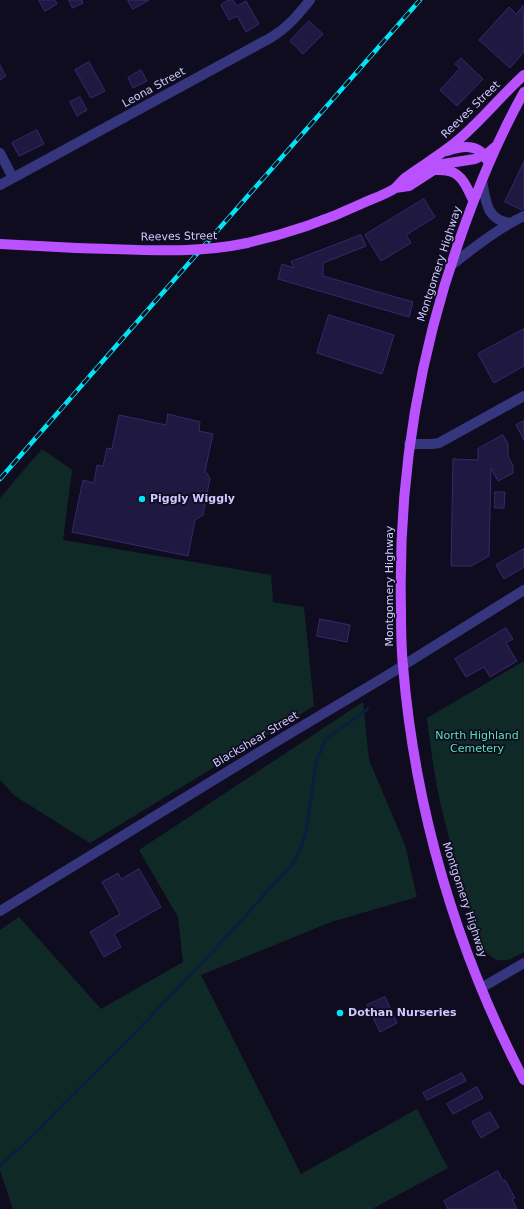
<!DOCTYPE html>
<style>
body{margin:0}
canvas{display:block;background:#0f0c1f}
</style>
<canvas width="524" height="1209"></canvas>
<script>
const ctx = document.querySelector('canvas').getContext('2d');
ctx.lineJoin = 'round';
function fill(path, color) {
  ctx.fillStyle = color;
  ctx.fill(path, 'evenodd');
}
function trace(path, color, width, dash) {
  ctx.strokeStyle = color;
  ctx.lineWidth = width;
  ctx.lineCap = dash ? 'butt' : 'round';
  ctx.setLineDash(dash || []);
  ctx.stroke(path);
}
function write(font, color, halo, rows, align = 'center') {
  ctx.font = font + ' "DejaVu Sans",sans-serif';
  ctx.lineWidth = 3.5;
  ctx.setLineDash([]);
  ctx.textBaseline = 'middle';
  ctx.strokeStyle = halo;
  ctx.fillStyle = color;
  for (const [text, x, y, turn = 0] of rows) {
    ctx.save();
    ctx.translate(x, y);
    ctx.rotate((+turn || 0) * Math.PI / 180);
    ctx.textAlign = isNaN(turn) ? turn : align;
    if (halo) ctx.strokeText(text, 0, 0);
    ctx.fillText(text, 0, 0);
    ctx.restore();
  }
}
fill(new Path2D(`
 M42,449l30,21 -9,70 208,35 2,27 31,5 10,99 -224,137 -75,-47 -15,-16v-282z
 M524,661v291c-18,10 -27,14 -41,-4 -15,-44 -29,-89 -40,-134 -8,-32 -12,-64 -16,-96z
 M363,702l6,58 36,85 12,52 -86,25 -130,53 100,199 116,-65 31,59 -76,41h-359l-13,-39v-240l19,-13 82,92 82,-47 -5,-45 -39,-67z`), '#0f2927');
trace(new Path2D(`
 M0,1166l7,-7 31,-28 19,-21 69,-68 93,-97 74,-82 8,-15 5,-16 10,-70 10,-23 42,-30`), '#0a1f40', 3);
const building = new Path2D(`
 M39,0h16l2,4 -12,7z
 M69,0h13l1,3 -10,5z
 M128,0h21l-16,9z
 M229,0h4l4,6 9,-5 13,23 -13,8 -9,-16 -8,4 -8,-15z
 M523,6l1,46 -14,16 -31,-28 30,-33 7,7z
 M309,21l14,13 -20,20 -13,-13z
 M461,58l22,21 -26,27 -17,-16 20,-22 -5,-4z
 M89,62l16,29 -14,7 -16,-28z
 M0,65l6,11 -6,4z
 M141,70l6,11 -14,7 -5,-10z
 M80,97l7,13 -10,6 -7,-14z
 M37,130l7,14 -25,12 -7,-13z
 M524,162v45l-2,3 -17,-8z
 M424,199l11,18 -29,18 5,8 -30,18 -16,-26z
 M361,235l5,11 -43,17v13l90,26 -4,15 -131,-38 4,-15 12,4 -3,-6z
 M329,315l65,20 -12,39 -65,-21z
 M524,329v37l-30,17 -16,-29z
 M168,414l32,8 -1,9 14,3 -8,37 5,7 -7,37 -8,5 -7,36 -116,-24 11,-52 11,3 3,-18 6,1 4,-18 5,1 7,-34 47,10z
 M524,421v19l-8,-15z
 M503,435l5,9v12l5,10v7l-15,8 -7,-13 -2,88 -18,10h-20l2,-107 25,1v-11z
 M495,492h10l-1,16h-9z
 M524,549v18l-20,12 -8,-14z
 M320,619l30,6 -3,17 -30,-6z
 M506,628l7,11 -7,4 11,18 -27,16 -6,-10 -18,10 -11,-18z
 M139,869l22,38 -47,27 7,13 -17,10 -14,-25 30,-18 -18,-32 16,-9 3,6z
 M385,997l12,26 -17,9 -13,-27z
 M462,1073l4,8 -39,19 -4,-7z
 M477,1087l6,11 -30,16 -6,-10z
 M490,1112l9,15 -18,11 -9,-16z
 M498,1171l5,10 2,-1 10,18 -3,1 5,10h-69l-4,-8z`);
fill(building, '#1f1840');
trace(building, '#35296d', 1);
trace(new Path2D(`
 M0,153l13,25
 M482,181c4,20 4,39 28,42
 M0,185l272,-148c16,-10 26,-22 38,-37
 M450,266c24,-18 47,-37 74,-50
 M409,444h23l7,-1 85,-47
 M0,911l279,-171 104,-62 141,-88`), '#36367f', 10);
trace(new Path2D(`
 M481,988l43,-25`), '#36367f', 10);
trace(new Path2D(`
 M524,92c-27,48 -48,100 -66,152 -41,118 -60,240 -57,365 0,19 0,38 2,57 12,145 54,286 121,414
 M447,151c15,-5 32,-8 40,9
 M433,170c6,0 13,-1 19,2 11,4 16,18 21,28
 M395,188l14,-2 34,-22 32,-5 13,-6 8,-7
 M247,243c39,-9 78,-22 114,-39 11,-5 23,-9 33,-15 4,-3 7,-8 11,-11 20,-15 41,-26 59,-43 21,-19 39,-41 60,-60
 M0,244l77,4`), '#b951ff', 10);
const rail = new Path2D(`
 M0,479l116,-133 304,-346`);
trace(rail, '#00e4f5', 4.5);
trace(rail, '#0f0c1f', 3, [9]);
trace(new Path2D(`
 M77,248c57,1 114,7 170,-5`), '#b951ff', 10);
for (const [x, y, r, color] of [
 [142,499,4,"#00e4f5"],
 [340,1013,4,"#00e4f5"]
]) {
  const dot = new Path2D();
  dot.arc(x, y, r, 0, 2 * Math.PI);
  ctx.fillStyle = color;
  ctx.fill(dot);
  trace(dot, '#0f0c1f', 1.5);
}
write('11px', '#cecaff', '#0f0c1f', [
 ["Leona Street",154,88,-29],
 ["Reeves Street",471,110,-44],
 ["Reeves Street",179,237,-1],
 ["Montgomery Highway",440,264,-72],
 ["Montgomery Highway",390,586,-90],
 ["Blackshear Street",256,740,-31],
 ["Montgomery Highway",464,900,72]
]);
write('bold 11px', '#cecaff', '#0f0c1f', [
 ["Piggly Wiggly",150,499],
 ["Dothan Nurseries",348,1013]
], 'left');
write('11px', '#54e1b9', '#0f0c1f', [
 ["North Highland",477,736],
 ["Cemetery",477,749]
]);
</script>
